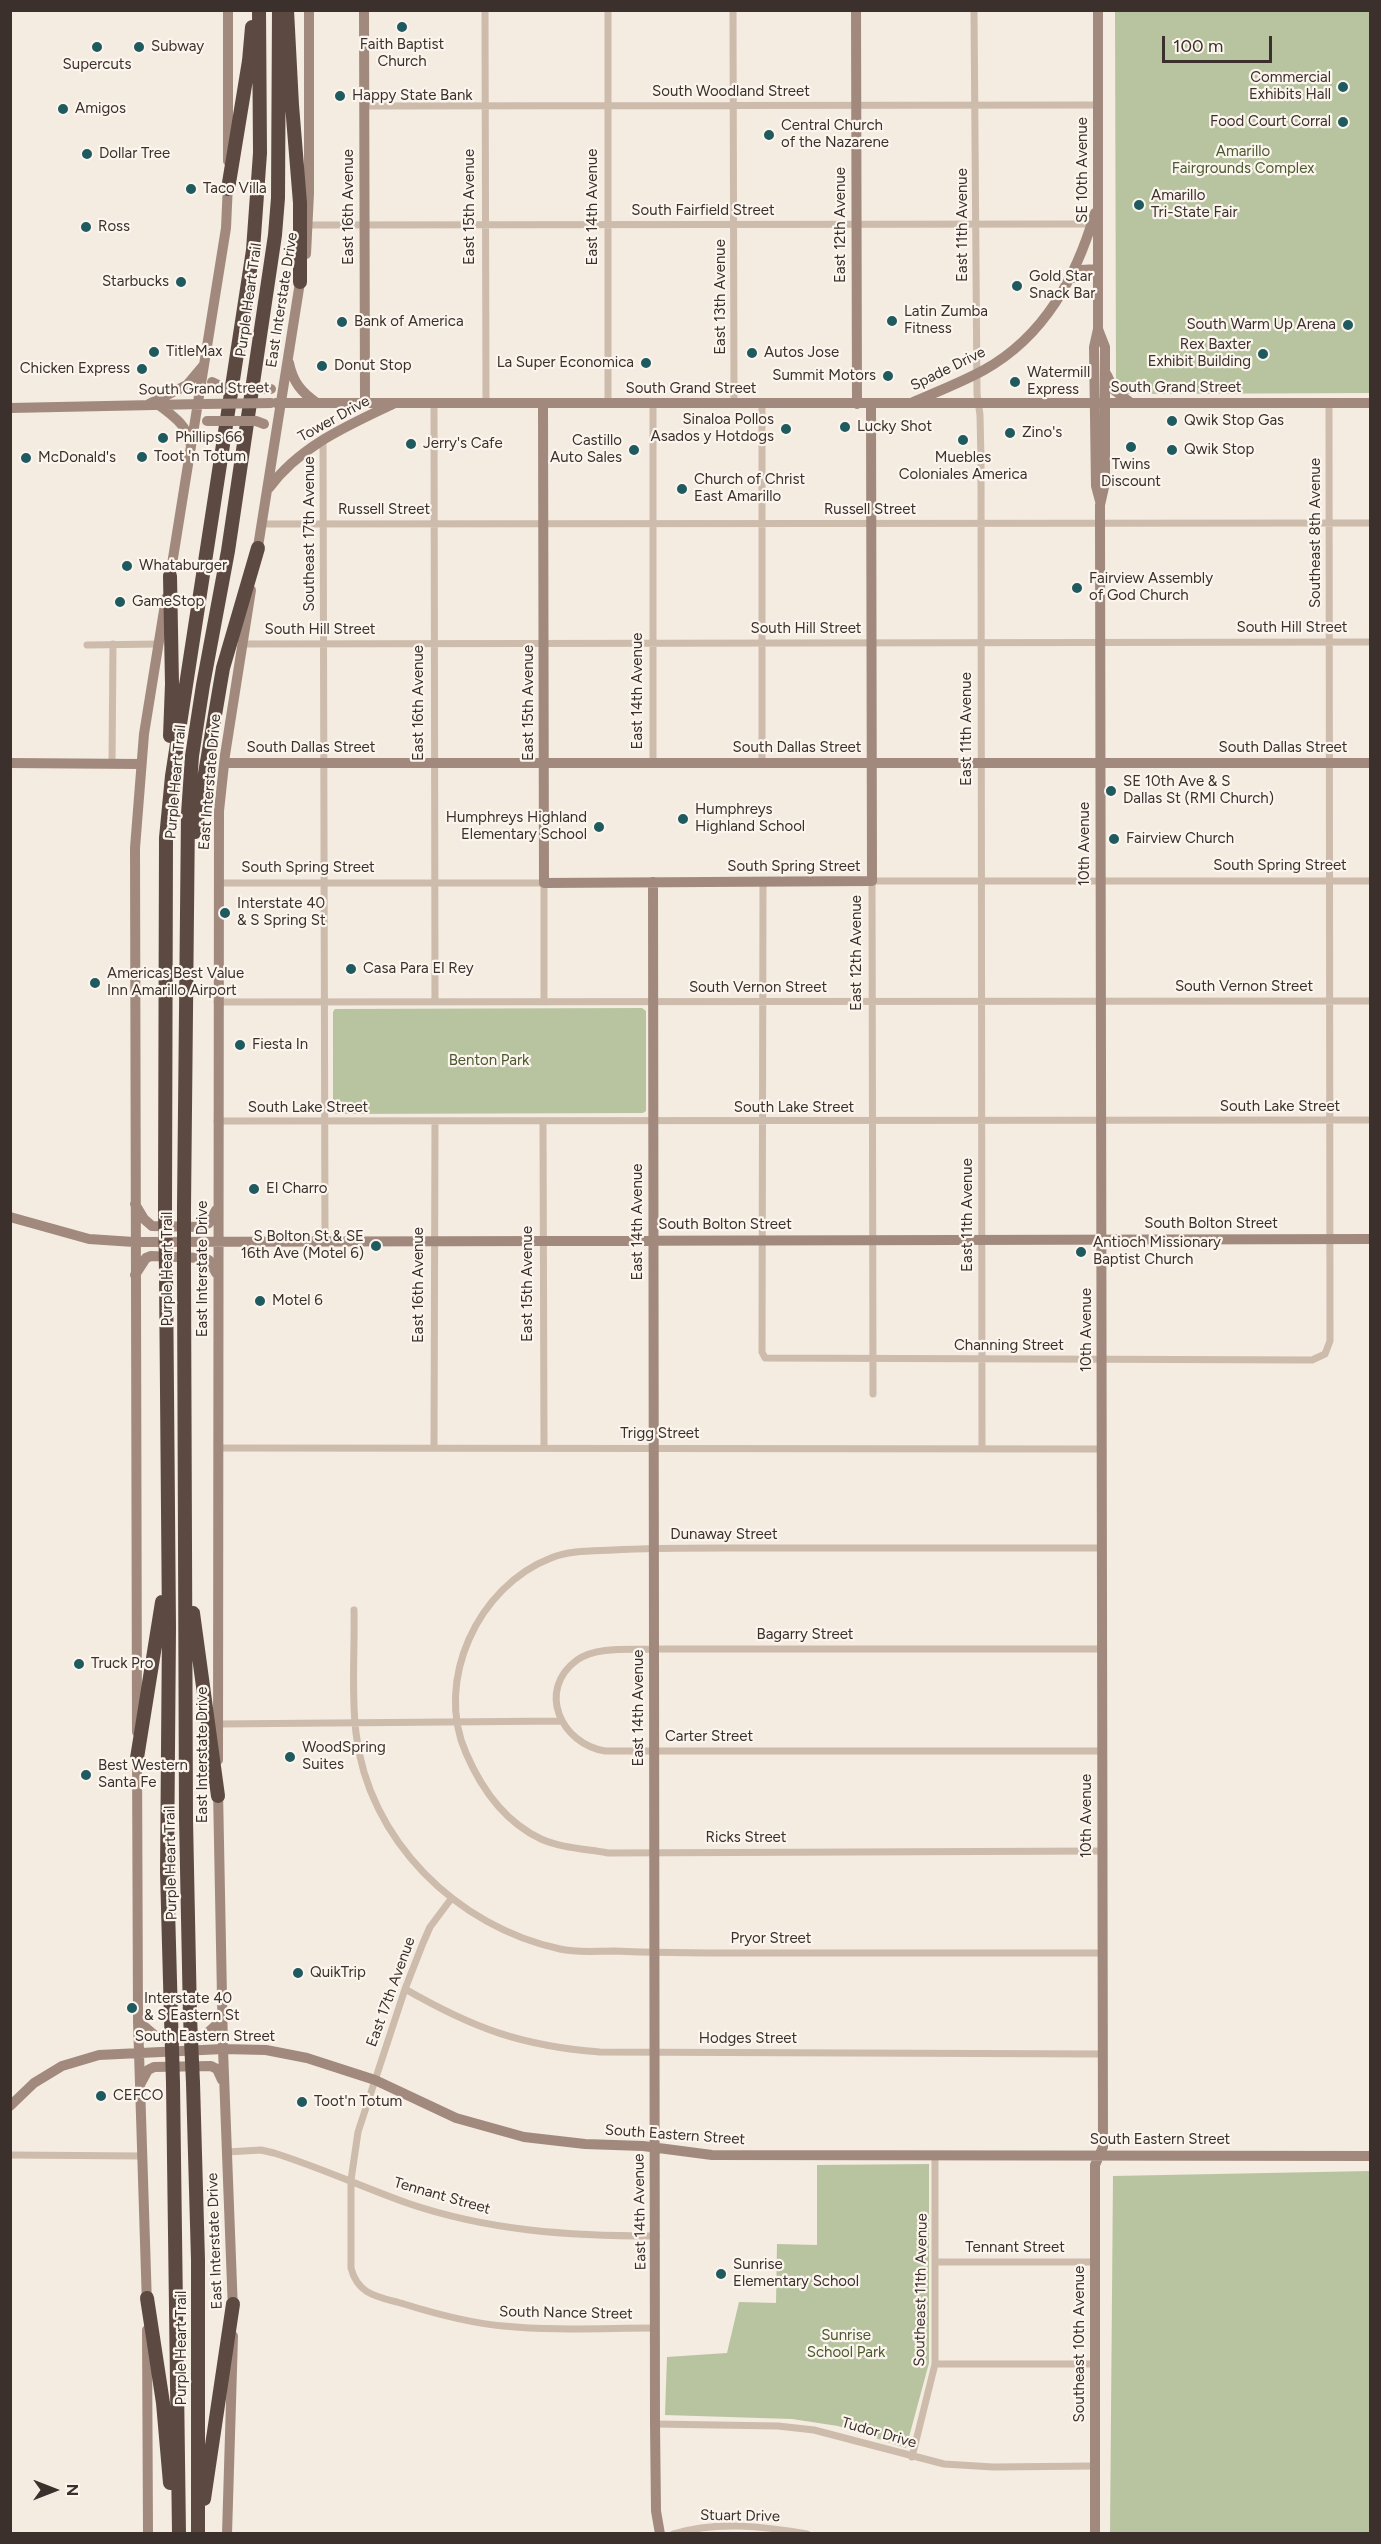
<!DOCTYPE html>
<style>
body{margin:0}
#map{position:relative;width:1381px;height:2544px;overflow:hidden;background:#f4ebe1;font-family:Figtree,sans-serif}
canvas{display:block}
.frame{position:absolute;inset:0;border:12px solid #3b302b;pointer-events:none}
.north{position:absolute;left:24px;top:2460px;width:60px;height:60px;-webkit-text-stroke:4px #fbf5ee;paint-order:stroke;rotate:90deg;font-size:16px;font-weight:700;line-height:24px;text-align:center;color:#3b302b}
.north::after{content:'';display:block;margin:auto;width:21px;height:27px;background:#3b302b;clip-path:polygon(50% 0,100% 100%,50% 72%,0 100%)}
.scale{position:absolute;left:1162px;top:36px;width:110px;height:27px;box-sizing:border-box;border:3px solid #3b302b;border-top:0;padding-left:8px;font-size:18px;line-height:21px;white-space:nowrap;color:#3b302b;-webkit-text-stroke:4px #fbf5ee;paint-order:stroke}
</style>
<div id="map">
<canvas width="1381" height="2544"></canvas>
<div class="frame"></div>
<div class="north">N</div>
<div class="scale">100 m</div>
</div>
<script>
const ctx = document.querySelector('canvas').getContext('2d');
ctx.lineJoin = 'round';
function fill(path, color) {
  ctx.fillStyle = color;
  ctx.fill(path, 'evenodd');
}
function trace(path, color, width, dash) {
  ctx.strokeStyle = color;
  ctx.lineWidth = width;
  ctx.lineCap = dash ? 'butt' : 'round';
  ctx.setLineDash(dash || []);
  ctx.stroke(path);
}
function write(font, color, halo, rows, align = 'center') {
  ctx.font = font + ' Figtree,sans-serif';
  ctx.lineWidth = 4.5;
  ctx.setLineDash([]);
  ctx.textBaseline = 'middle';
  ctx.strokeStyle = halo;
  ctx.fillStyle = color;
  for (const [text, x, y, turn = 0] of rows) {
    ctx.save();
    ctx.translate(x, y);
    ctx.rotate((+turn || 0) * Math.PI / 180);
    ctx.textAlign = isNaN(turn) ? turn : align;
    if (halo) ctx.strokeText(text, 0, 0);
    ctx.fillText(text, 0, 0);
    ctx.restore();
  }
}
fill(new Path2D(`
 M1115,11h255v382l-244,1 -10,-16z
 M642,1008l4,3v100l-3,2 -307,1 -3,-3v-99l2,-3z
 M929,2164v199l-23,85 -68,-22 -46,-7 -127,-4 2,-58 60,-4 12,-51 37,1 1,-59 40,1v-80z
 M1370,2171v362h-260l3,-357z`), '#b8c4a0');
trace(new Path2D(`
 M485,10l1,393
 M608,10v394
 M733,10l1,394
 M974,10l3,384 3,21 1,46 1,987
 M364,106l734,-1
 M308,225l785,-1
 M434,403l1,599
 M762,404v358
 M323,439l2,802
 M261,524l1109,-1
 M242,644l1128,-2
 M87,645l72,-1
 M653,762v-358
 M112,764l1,-120
 M763,882l-1,470 3,6 547,2 13,-6 5,-13 -1,-938
 M218,883h326v119
 M217,1002l1153,-1
 M217,1121l1153,-1
 M543,1121l1,326
 M873,1394l-1,-513h498
 M218,1448l884,1
 M434,1448l1,-326
 M1102,1548c-125,0 -251,0 -376,0 -38,0 -75,0 -113,2 -20,1 -43,0 -62,8 -73,28 -117,123 -85,195 15,35 39,69 75,86 20,9 45,10 67,14l494,-2
 M354,1610c1,41 -3,83 2,123 12,107 101,194 204,216 17,4 36,2 54,2 46,2 92,2 138,2 117,0 234,0 350,0
 M1102,1649h-448c-24,1 -57,-3 -77,11 -41,30 -16,84 28,91h497
 M218,1724l343,-3
 M451,1899l-21,28 -7,16 -18,46 -47,143 -7,48v88c7,28 29,29 53,36 32,10 66,19 99,22 50,5 102,2 152,2
 M405,1989c68,39 116,57 195,63l503,2
 M227,2152l34,-2 13,3c45,14 88,34 133,50 82,28 162,33 249,33
 M10,2155l133,1
 M936,2262h159
 M935,2364h160
 M655,2424l123,2 36,4 130,34 49,3 102,-1
 M912,2457l23,-93v-207
 M673,2534c43,-13 90,-8 134,0`), '#cdbbac', 7);
trace(new Path2D(`
 M364,10l1,393
 M856,10l1,394
 M1098,10v319l-4,18 2,139 4,15
 M228,161v-151
 M306,254l3,-61v-183
 M1073,278l8,-8 17,-1
 M289,363c4,19 12,29 28,40
 M1107,375l7,15 17,13
 M913,402c24,-10 49,-20 71,-32 61,-34 92,-93 111,-157
 M276,403h1094
 M149,404l38,-19 16,-19
 M543,404l1,479 328,-2 -1,-477
 M159,405c14,11 28,20 31,38
 M10,408l192,-4
 M269,488c31,-42 78,-62 124,-84
 M257,553l44,-277
 M169,583l57,-355 2,-45
 M10,763l131,1
 M224,763h1146
 M653,882l2,1542 1,87 4,23
 M135,1204l9,15 8,7 49,1 8,-4 7,-13
 M10,1217l79,22 45,3 1236,-3
 M135,1275l11,-17 5,-2 50,2 8,2 7,13
 M137,1732l-2,-884 9,-114 22,-136
 M137,1751l1,270 9,284
 M218,1760l1,-949 6,-56 26,-165
 M218,1790l5,259 10,262
 M138,2021l20,17 46,-2 19,-17
 M141,2083l7,-13 6,-3 57,-1 6,3 5,11
 M10,2106l24,-23 28,-17 37,-11 124,-6 43,1 41,8 68,22 81,38 68,19 61,7 58,2 69,9 658,1
 M147,2330l1,204
 M227,2534l6,-198
 M1095,2534v-369l8,-18 -3,-1624v-18l5,-22v-136l-7,-18`), '#a18a7d', 10);
trace(new Path2D(`
 M287,10l5,95 8,98v79
 M228,189l21,-128 3,-34
 M170,576l2,108 -2,52
 M195,832l28,-164 35,-120
 M165,1208l1,-370 6,-62 81,-526 7,-97 -1,-143
 M184,1208l4,-394 4,-58 11,-71 25,-134 47,-316 3,-37 1,-188
 M166,1273l3,355 -2,244 4,145
 M184,1274l2,545 4,198
 M193,1613l25,183
 M137,1758l25,-156
 M173,2083l6,451
 M193,2083l5,177v274
 M147,2298l16,105 7,80
 M204,2499l29,-195`), '#5c4a42', 14);
trace(new Path2D(`
 M212,382l12,6 47,1
 M205,404l66,-1
 M207,421h49l8,3`), '#a18a7d', 10);
trace(new Path2D(`
 M165,1208l1,65
 M184,1208v66
 M171,2017l2,66
 M190,2017l3,66`), '#5c4a42', 14);
for (const [x, y, r, color] of [
 [402,27,6,"#1f5a5e"],
 [97,47,6,"#1f5a5e"],
 [139,47,6,"#1f5a5e"],
 [1343,87,6,"#1f5a5e"],
 [340,96,6,"#1f5a5e"],
 [63,109,6,"#1f5a5e"],
 [1343,122,6,"#1f5a5e"],
 [769,135,6,"#1f5a5e"],
 [87,154,6,"#1f5a5e"],
 [191,189,6,"#1f5a5e"],
 [1139,205,6,"#1f5a5e"],
 [86,227,6,"#1f5a5e"],
 [181,282,6,"#1f5a5e"],
 [1017,286,6,"#1f5a5e"],
 [892,321,6,"#1f5a5e"],
 [342,322,6,"#1f5a5e"],
 [1348,325,6,"#1f5a5e"],
 [154,352,6,"#1f5a5e"],
 [752,353,6,"#1f5a5e"],
 [1263,354,6,"#1f5a5e"],
 [646,363,6,"#1f5a5e"],
 [322,366,6,"#1f5a5e"],
 [142,369,6,"#1f5a5e"],
 [888,376,6,"#1f5a5e"],
 [1015,382,6,"#1f5a5e"],
 [1172,421,6,"#1f5a5e"],
 [845,427,6,"#1f5a5e"],
 [786,429,6,"#1f5a5e"],
 [1010,433,6,"#1f5a5e"],
 [163,438,6,"#1f5a5e"],
 [963,440,6,"#1f5a5e"],
 [411,444,6,"#1f5a5e"],
 [1131,447,6,"#1f5a5e"],
 [634,450,6,"#1f5a5e"],
 [1172,450,6,"#1f5a5e"],
 [142,457,6,"#1f5a5e"],
 [26,458,6,"#1f5a5e"],
 [682,489,6,"#1f5a5e"],
 [127,566,6,"#1f5a5e"],
 [1077,588,6,"#1f5a5e"],
 [120,602,6,"#1f5a5e"],
 [1111,791,6,"#1f5a5e"],
 [683,819,6,"#1f5a5e"],
 [599,827,6,"#1f5a5e"],
 [1114,839,6,"#1f5a5e"],
 [225,913,6,"#1f5a5e"],
 [351,969,6,"#1f5a5e"],
 [95,983,6,"#1f5a5e"],
 [240,1045,6,"#1f5a5e"],
 [254,1189,6,"#1f5a5e"],
 [376,1246,6,"#1f5a5e"],
 [1081,1252,6,"#1f5a5e"],
 [260,1301,6,"#1f5a5e"],
 [79,1664,6,"#1f5a5e"],
 [290,1757,6,"#1f5a5e"],
 [86,1775,6,"#1f5a5e"],
 [298,1973,6,"#1f5a5e"],
 [132,2008,6,"#1f5a5e"],
 [101,2096,6,"#1f5a5e"],
 [302,2102,6,"#1f5a5e"],
 [721,2274,6,"#1f5a5e"]
]) {
  const dot = new Path2D();
  dot.arc(x, y, r, 0, 2 * Math.PI);
  ctx.fillStyle = color;
  ctx.fill(dot);
  trace(dot, '#fbf5ee', 2);
}
write('15px', '#3b302b', '#fbf5ee', [
 ["Faith Baptist",402,45,"center"],
 ["Church",402,62,"center"],
 ["Subway",151,47],
 ["Supercuts",97,65,"center"],
 ["Commercial",1331,78,"right"],
 ["Exhibits Hall",1331,95,"right"],
 ["Happy State Bank",352,96],
 ["Amigos",75,109],
 ["Food Court Corral",1331,122,"right"],
 ["Central Church",781,126],
 ["of the Nazarene",781,143],
 ["Dollar Tree",99,154],
 ["Taco Villa",203,189],
 ["Amarillo",1151,196],
 ["Tri-State Fair",1151,213],
 ["Ross",98,227],
 ["Gold Star",1029,277],
 ["Snack Bar",1029,294],
 ["Starbucks",169,282,"right"],
 ["Latin Zumba",904,312],
 ["Fitness",904,329],
 ["Bank of America",354,322],
 ["South Warm Up Arena",1336,325,"right"],
 ["Rex Baxter",1251,345,"right"],
 ["Exhibit Building",1251,362,"right"],
 ["TitleMax",166,352],
 ["Autos Jose",764,353],
 ["La Super Economica",634,363,"right"],
 ["Donut Stop",334,366],
 ["Chicken Express",130,369,"right"],
 ["Watermill",1027,373],
 ["Express",1027,390],
 ["Summit Motors",876,376,"right"],
 ["Sinaloa Pollos",774,420,"right"],
 ["Asados y Hotdogs",774,437,"right"],
 ["Qwik Stop Gas",1184,421],
 ["Lucky Shot",857,427],
 ["Zino's",1022,433],
 ["Phillips 66",175,438],
 ["Castillo",622,441,"right"],
 ["Auto Sales",622,458,"right"],
 ["Jerry's Cafe",423,444],
 ["Qwik Stop",1184,450],
 ["Toot 'n Totum",154,457],
 ["McDonald's",38,458],
 ["Muebles",963,458,"center"],
 ["Coloniales America",963,475,"center"],
 ["Twins",1131,465,"center"],
 ["Discount",1131,482,"center"],
 ["Church of Christ",694,480],
 ["East Amarillo",694,497],
 ["Whataburger",139,566],
 ["Fairview Assembly",1089,579],
 ["of God Church",1089,596],
 ["GameStop",132,602],
 ["SE 10th Ave & S",1123,782],
 ["Dallas St (RMI Church)",1123,799],
 ["Humphreys",695,810],
 ["Highland School",695,827],
 ["Humphreys Highland",587,818,"right"],
 ["Elementary School",587,835,"right"],
 ["Fairview Church",1126,839],
 ["Interstate 40",237,904],
 ["& S Spring St",237,921],
 ["Casa Para El Rey",363,969],
 ["Americas Best Value",107,974],
 ["Inn Amarillo Airport",107,991],
 ["Fiesta In",252,1045],
 ["El Charro",266,1189],
 ["S Bolton St & SE",364,1237,"right"],
 ["16th Ave (Motel 6)",364,1254,"right"],
 ["Antioch Missionary",1093,1243],
 ["Baptist Church",1093,1260],
 ["Motel 6",272,1301],
 ["Truck Pro",91,1664],
 ["WoodSpring",302,1748],
 ["Suites",302,1765],
 ["Best Western",98,1766],
 ["Santa Fe",98,1783],
 ["QuikTrip",310,1973],
 ["Interstate 40",144,1999],
 ["& S Eastern St",144,2016],
 ["CEFCO",113,2096],
 ["Toot'n Totum",314,2102],
 ["Sunrise",733,2265],
 ["Elementary School",733,2282]
], 'left');
write('15px', '#3b302b', '#fbf5ee', [
 ["South Woodland Street",731,92],
 ["SE 10th Avenue",1083,170,-90],
 ["East 16th Avenue",349,207,-90],
 ["East 15th Avenue",470,207,-90],
 ["East 14th Avenue",593,207,-90],
 ["South Fairfield Street",703,211],
 ["East 12th Avenue",841,225,-90],
 ["East 11th Avenue",963,225,-90],
 ["East 13th Avenue",721,297,-90],
 ["Purple Heart Trail",249,300,-82],
 ["East Interstate Drive",282,300,-81],
 ["Spade Drive",948,369,-26],
 ["South Grand Street",1176,388],
 ["South Grand Street",204,389,-1],
 ["South Grand Street",691,389],
 ["Tower Drive",334,419,-29],
 ["Russell Street",384,510],
 ["Russell Street",870,510],
 ["Southeast 8th Avenue",1316,533,-90],
 ["Southeast 17th Avenue",310,534,-90],
 ["South Hill Street",1292,628],
 ["South Hill Street",806,629],
 ["South Hill Street",320,630],
 ["East 14th Avenue",638,691,-90],
 ["East 16th Avenue",419,703,-90],
 ["East 15th Avenue",529,703,-90],
 ["East 11th Avenue",967,729,-90],
 ["South Dallas Street",311,748],
 ["South Dallas Street",797,748],
 ["South Dallas Street",1283,748],
 ["Purple Heart Trail",176,782,-85],
 ["East Interstate Drive",210,782,-85],
 ["10th Avenue",1085,844,-90],
 ["South Spring Street",1280,866],
 ["South Spring Street",794,867],
 ["South Spring Street",308,868],
 ["East 12th Avenue",857,953,-90],
 ["South Vernon Street",1244,987],
 ["South Vernon Street",758,988],
 ["South Lake Street",1280,1107],
 ["South Lake Street",308,1108],
 ["South Lake Street",794,1108],
 ["East 11th Avenue",968,1215,-90],
 ["East 14th Avenue",638,1222,-90],
 ["South Bolton Street",1211,1224],
 ["South Bolton Street",725,1225],
 ["Purple Heart Trail",168,1269,-90],
 ["East Interstate Drive",203,1269,-90],
 ["East 15th Avenue",528,1284,-90],
 ["East 16th Avenue",419,1285,-90],
 ["10th Avenue",1087,1330,-90],
 ["Channing Street",1009,1346],
 ["Trigg Street",660,1434],
 ["Dunaway Street",724,1535],
 ["Bagarry Street",805,1635],
 ["East 14th Avenue",639,1708,-90],
 ["Carter Street",709,1737],
 ["East Interstate Drive",203,1755,-90],
 ["10th Avenue",1087,1816,-90],
 ["Ricks Street",746,1838],
 ["Purple Heart Trail",171,1863,-91],
 ["Pryor Street",771,1939],
 ["East 17th Avenue",391,1992,-70],
 ["South Eastern Street",205,2037],
 ["Hodges Street",748,2039],
 ["South Eastern Street",675,2135,4],
 ["South Eastern Street",1160,2140],
 ["Tennant Street",442,2196,16],
 ["East 14th Avenue",640,2212,-91],
 ["East Interstate Drive",215,2241,-92],
 ["Tennant Street",1015,2248],
 ["Southeast 11th Avenue",921,2290,-89],
 ["South Nance Street",566,2313,1],
 ["Southeast 10th Avenue",1080,2344,-90],
 ["Purple Heart Trail",182,2348,-90],
 ["Tudor Drive",879,2433,16],
 ["Stuart Drive",740,2516,1]
]);
write('15px', '#4a5a2e', '#fbf5ee', [
 ["Amarillo",1243,152],
 ["Fairgrounds Complex",1243,169],
 ["Benton Park",489,1061],
 ["Sunrise",846,2336],
 ["School Park",846,2353]
]);
</script>
